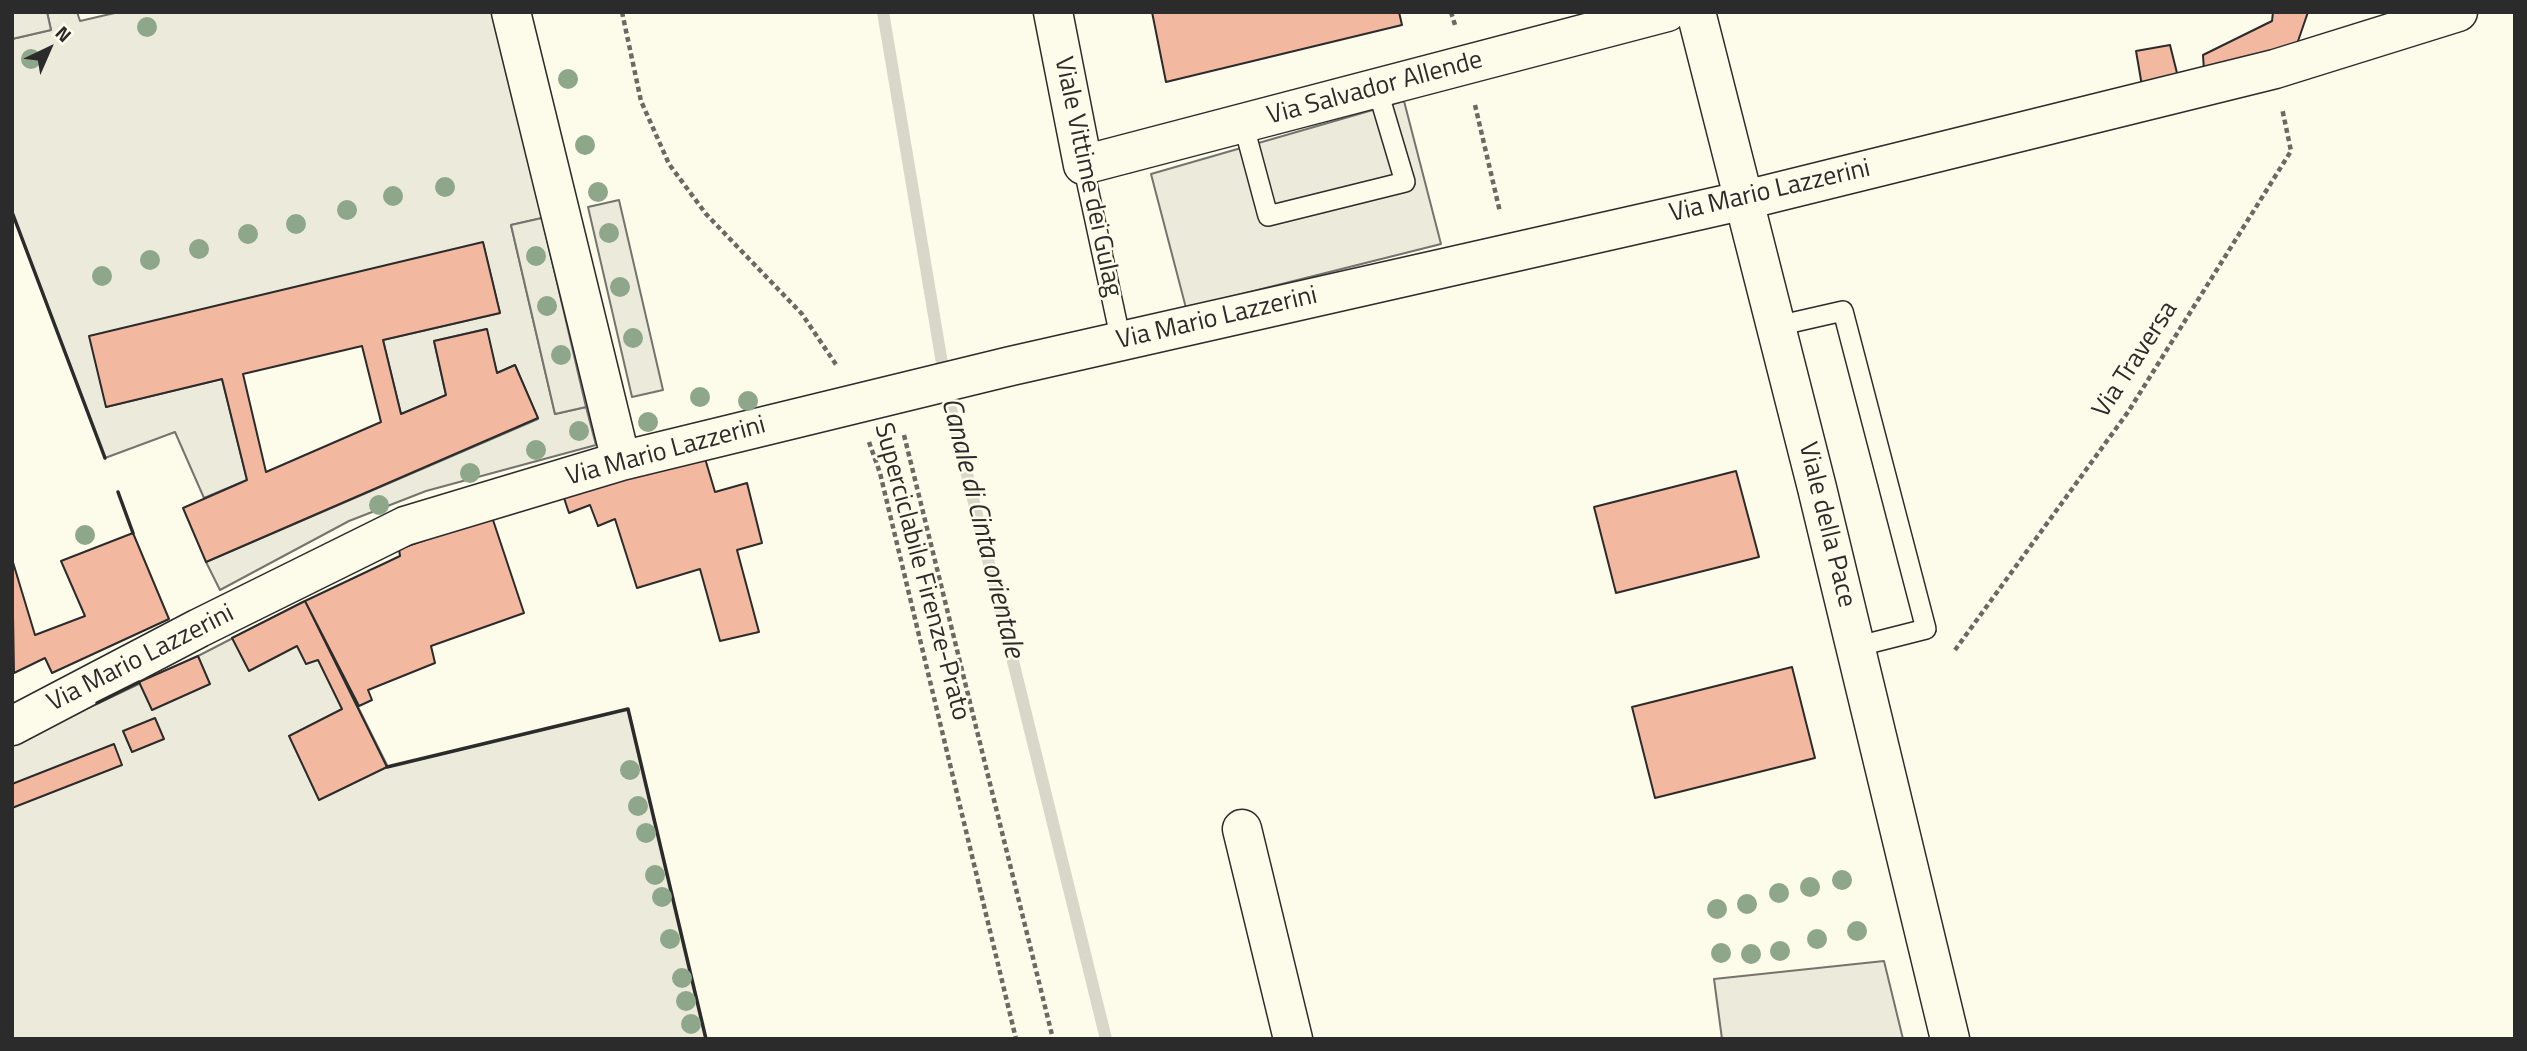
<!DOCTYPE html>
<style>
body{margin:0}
#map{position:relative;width:2527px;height:1051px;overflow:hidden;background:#fdfbea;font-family:"Titillium Web",sans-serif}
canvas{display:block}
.frame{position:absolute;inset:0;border:14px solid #2b2b2b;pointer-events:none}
.north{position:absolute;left:14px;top:14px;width:70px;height:70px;-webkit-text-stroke:5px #fdfbea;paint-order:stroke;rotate:44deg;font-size:19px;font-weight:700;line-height:28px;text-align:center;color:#2b2b2b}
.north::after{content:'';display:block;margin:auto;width:24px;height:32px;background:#2b2b2b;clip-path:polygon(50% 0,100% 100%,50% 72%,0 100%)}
</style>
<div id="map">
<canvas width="2527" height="1051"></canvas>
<div class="frame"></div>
<div class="north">N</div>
</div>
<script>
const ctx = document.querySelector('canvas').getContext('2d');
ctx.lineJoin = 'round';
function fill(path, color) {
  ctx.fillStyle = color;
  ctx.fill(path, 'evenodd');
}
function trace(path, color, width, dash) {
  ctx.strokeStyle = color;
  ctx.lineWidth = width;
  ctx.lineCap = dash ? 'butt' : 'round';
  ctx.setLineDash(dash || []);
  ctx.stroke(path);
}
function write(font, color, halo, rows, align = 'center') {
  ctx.font = font + ' "Titillium Web",sans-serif';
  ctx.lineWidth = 5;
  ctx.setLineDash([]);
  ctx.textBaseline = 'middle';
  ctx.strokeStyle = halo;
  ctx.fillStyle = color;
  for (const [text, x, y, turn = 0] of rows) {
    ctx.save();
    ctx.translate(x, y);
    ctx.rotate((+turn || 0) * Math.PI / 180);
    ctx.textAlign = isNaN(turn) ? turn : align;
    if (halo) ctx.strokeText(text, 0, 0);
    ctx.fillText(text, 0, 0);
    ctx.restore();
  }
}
const green = new Path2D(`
 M47,12h30l3,9 39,-9h373l50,206 -31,7 44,189 31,-7 10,38 -170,46 -77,30 -129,69 -14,-28 332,-143 -23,-54 -18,8 -11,-44 -52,12 12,54 -45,19 -18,-74 117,-27 -17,-70 -377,164 116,-28 25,101 -43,18 -29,-66 -70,26 -93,-246v-173l39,-9z
 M305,601l83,166 240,-58 78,330h-694v-295l186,-88z`);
fill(green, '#ecebdb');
trace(green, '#74746e', 2);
const parking = new Path2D(`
 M12,12h35l4,18 -39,9z
 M1404,101l37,143 -255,64 -35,-134z
 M619,200l44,190 -31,7 -44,-190z
 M542,218l44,189 -31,7 -44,-189z
 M1884,961l19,78h-181l-8,-60z`);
fill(parking, '#eceadb');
trace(parking, '#74746e', 2);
trace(new Path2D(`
 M883,12l64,381 159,646`), '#d8d7c9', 12);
const building = new Path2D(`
 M1152,12h247l3,13 -236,57z
 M2273,12h35l-12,35 -92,24 -1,-16 69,-34z
 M2170,45l8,32 -36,9 -6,-35z
 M483,242l17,71 -117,27 18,74 45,-19 -12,-54 53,-12 10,44 18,-8 23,53 -332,144 -23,-54 64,-28 -25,-101 -116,28 -17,-71zM362,346l19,76 -115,50 -23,-98z
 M704,455l11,37 32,-9 15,60 -25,7 22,82 -39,9 -20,-72 -63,19 -22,-69 -17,7 -8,-21 -21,8 -5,-15z
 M1736,471l23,86 -143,36 -22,-86z
 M492,517l32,96 -93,33 4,17 -67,27 4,10 -13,6 -54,-105 95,-45 -1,-7z
 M133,533l36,86 -117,54 -7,-15 -31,15 -2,-114 23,76 50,-19 -24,-55z
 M305,601l82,166 -68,33 -30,-64 53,-27 -24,-49 -12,4 -9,-18 -48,25 -17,-33z
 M198,656l12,28 -58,26 -13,-28z
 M1792,667l23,91 -160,40 -23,-91z
 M155,718l9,21 -32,13 -9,-21z
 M114,744l8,21 -110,43v-24z`);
fill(building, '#f2b8a0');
trace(building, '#2b2b2b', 2);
const lane = new Path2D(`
 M1243,123l25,93 137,-34 -28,-94
 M1083,165l38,176
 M1777,326l66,-15 83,318 -71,18`);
const street = new Path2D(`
 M511,12l110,449
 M1053,12l30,153 584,-153
 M1696,12l121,476 133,551
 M12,726l187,-98 206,-102 216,-65 390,-95 734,-166 530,-131 183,-57
 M1242,829l51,210`);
trace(lane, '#2b2b2b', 22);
trace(street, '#2b2b2b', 41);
trace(new Path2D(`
 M622,12l19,89 28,63 37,50 96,100 35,52
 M1451,12l4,13
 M1475,105l25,107
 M904,435l149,604
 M869,442l11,31 136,566
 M1955,650l173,-238 163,-261 -9,-43`), '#6a6964', 4.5, [5, 3.5]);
trace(lane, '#fdfbea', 19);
trace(street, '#fdfbea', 38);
trace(new Path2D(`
 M12,212l93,246
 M118,492l15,41
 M97,703l42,-21
 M387,767l241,-58 78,330`), '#2b2b2b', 3.5);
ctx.fillStyle = '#8ea78a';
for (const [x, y] of [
 [147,27],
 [31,59],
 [568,79],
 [585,145],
 [445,187],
 [598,192],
 [393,196],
 [347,210],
 [296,224],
 [609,233],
 [248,234],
 [199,249],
 [536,256],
 [150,260],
 [102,276],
 [620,287],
 [547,306],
 [633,338],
 [561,355],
 [700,397],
 [748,401],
 [648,422],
 [579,431],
 [536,450],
 [470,473],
 [379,505],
 [85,535],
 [630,770],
 [638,806],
 [646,833],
 [655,875],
 [1842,880],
 [1810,887],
 [1779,893],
 [662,897],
 [1747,904],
 [1717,909],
 [1857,931],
 [670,939],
 [1817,939],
 [1780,951],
 [1721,953],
 [1751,954],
 [682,978],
 [686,1001],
 [691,1024]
]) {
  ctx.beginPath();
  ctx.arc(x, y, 10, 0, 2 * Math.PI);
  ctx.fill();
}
write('26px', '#2b2b2b', '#fdfbea', [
 ["Via Salvador Allende",1375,89,-15],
 ["Viale Vittime dei Gulag",1087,177,78],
 ["Via Mario Lazzerini",1770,192,-13],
 ["Via Mario Lazzerini",1217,319,-13],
 ["Via Traversa",2136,360,-57],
 ["Via Mario Lazzerini",666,452,-15],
 ["Viale della Pace",1826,525,76],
 ["Superciclabile Firenze-Prato",921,572,75],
 ["Via Mario Lazzerini",141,659,-27]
]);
write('italic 28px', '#2b2b2b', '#fdfbea', [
 ["Canale di Cinta orientale",981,528,76]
]);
</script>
